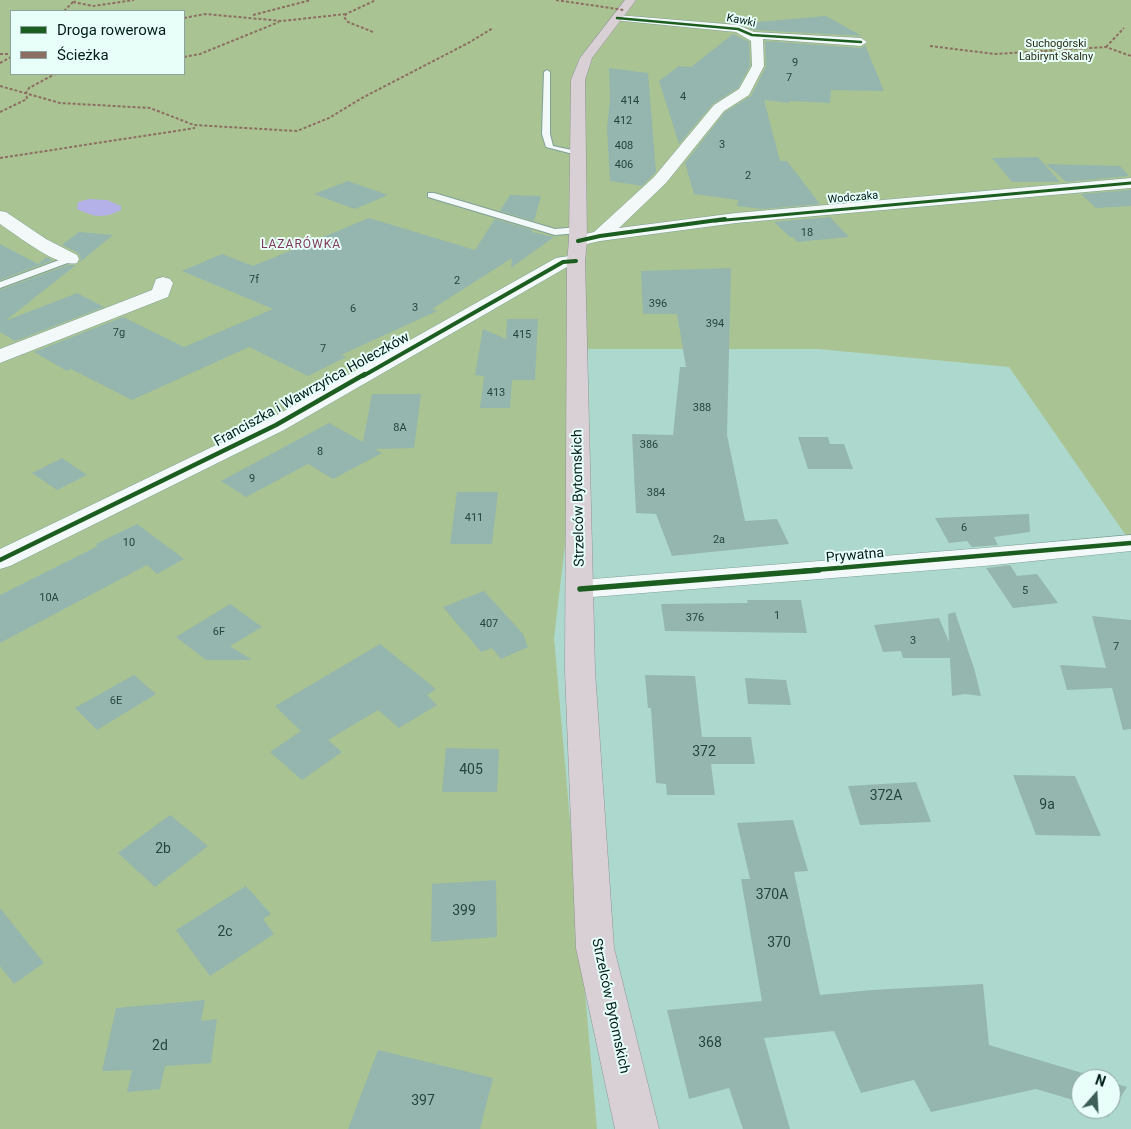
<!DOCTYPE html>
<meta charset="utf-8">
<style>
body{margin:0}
#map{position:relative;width:1131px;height:1129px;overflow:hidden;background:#add8cd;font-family:Roboto,sans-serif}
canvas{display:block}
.legend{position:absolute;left:10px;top:10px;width:175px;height:65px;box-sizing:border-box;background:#e8fef8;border:1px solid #8ba49e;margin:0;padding:6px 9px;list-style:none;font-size:15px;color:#001e18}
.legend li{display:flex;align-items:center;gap:10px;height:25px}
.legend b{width:25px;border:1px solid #8ba49e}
.north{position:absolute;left:1071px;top:1069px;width:50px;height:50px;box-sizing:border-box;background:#e8fef8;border:1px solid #8ba49e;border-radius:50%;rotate:19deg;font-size:14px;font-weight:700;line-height:20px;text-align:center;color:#001e18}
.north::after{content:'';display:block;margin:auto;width:18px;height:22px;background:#3d5f57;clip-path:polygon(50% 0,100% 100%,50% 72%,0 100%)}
</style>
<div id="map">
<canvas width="1131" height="1129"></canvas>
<ul class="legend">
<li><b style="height:6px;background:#1b5e20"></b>Droga rowerowa</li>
<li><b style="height:6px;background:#8d6e63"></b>Ścieżka</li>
</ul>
<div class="north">N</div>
</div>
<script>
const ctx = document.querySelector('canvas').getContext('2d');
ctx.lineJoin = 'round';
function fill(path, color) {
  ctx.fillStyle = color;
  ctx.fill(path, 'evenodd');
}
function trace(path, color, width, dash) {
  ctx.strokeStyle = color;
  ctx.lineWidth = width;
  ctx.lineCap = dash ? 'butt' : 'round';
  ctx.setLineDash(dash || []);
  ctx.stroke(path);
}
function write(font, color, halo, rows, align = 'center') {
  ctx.font = font + ' Roboto,sans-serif';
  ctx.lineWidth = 4;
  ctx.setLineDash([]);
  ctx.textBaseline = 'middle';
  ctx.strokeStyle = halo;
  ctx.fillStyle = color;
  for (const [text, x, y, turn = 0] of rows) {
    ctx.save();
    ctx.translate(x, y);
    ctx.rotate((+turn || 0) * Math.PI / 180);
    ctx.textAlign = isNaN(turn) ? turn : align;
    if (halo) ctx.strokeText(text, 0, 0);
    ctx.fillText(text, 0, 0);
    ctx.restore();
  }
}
fill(new Path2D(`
 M0,0h1131v537h-4l-118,-170 -191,-18h-230l-34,289 43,491h-597zM11,11h173v63h-173z`), '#aac393');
fill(new Path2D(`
 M89,199l18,1 14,6v4c-18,9 -27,7 -44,-1l1,-7z`), '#b4b1e9');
fill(new Path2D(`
 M826,16l36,20 -108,-6 -11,-5 3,-2z
 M733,34l16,8 1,24 -12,22 -25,16 -34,40 -20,-63 20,-15 12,1z
 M765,41l96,7 4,-3 19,46 -53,-1 -1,13 -40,-2 -2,2 -24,-3 16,61h7l33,43 -58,5 -25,-3 1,-6 -44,-6 -9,-31 40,-51 26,-16 15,-29z
 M609,68l39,5 8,99 -14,14 -32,-5 -3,-52 3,-30z
 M1038,157l22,25h-48l-20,-24z
 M1046,164l74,2 9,10 -63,6z
 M348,181l40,14 -33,14 -41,-15z
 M1131,190v16l-35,2 -15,-14z
 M510,195l31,1 -7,25 -34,-10z
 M830,217l19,20 -52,5 -4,-5h-3l-16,-15z
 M369,218l106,32 20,-31 37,11v2l22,5 -43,31 1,-10 -80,51 5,2 -96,44 5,2 -38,19 -59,-29 -117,53 -61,-31 -4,2 -33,-19 89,-35 61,30 89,-38 -91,-38 40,-17 31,12z
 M79,232l34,3 -33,27 1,-4 -3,-5 -16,-8z
 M0,244l38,20 9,-7 6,3 -53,20z
 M68,265h8l-71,56 72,-28 27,14 -89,34 -15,-9v-42z
 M731,268l-4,167 18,86 32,-2 12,25 -117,12 -16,-42 -20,-1 -4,-79 41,1 7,-68h6l-9,-53h-34l-2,-43z
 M507,319h31l-3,61h-23l-2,28h-30l4,-32 -9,-1 8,-46 23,10z
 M372,394h49l-7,54 -39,1 7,4 -49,26 -25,-15 -62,33 -25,-16 108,-58 34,19z
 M798,437h30l2,7h14l9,25h-45z
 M62,458l25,17 -30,15 -25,-17z
 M457,492h41l-6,52h-42z
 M1029,514l1,18 -36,5 4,8 -26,2 -5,-6 -18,2 -14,-25z
 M137,524l47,35 -27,15 -10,-9 -147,78v-48l98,-49 -2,-2z
 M1010,565l7,11 20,-2 21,29 -45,5 -27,-40z
 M484,591l39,43 5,13 -27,12 -9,-11 -11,4 -38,-45z
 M747,600h54l6,33 -142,-2 -4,-27 87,-1z
 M230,604l32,23 -32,19 22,14h-46l-30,-23z
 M955,612l19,56 7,28 -16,-2 -13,2 -2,-38h-47l-2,-7 -18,1 -9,-27 65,-7 10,24 -1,-28z
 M1092,616l39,4v109l-8,1 -11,-42 -45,2 -7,-25 46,3z
 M380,644l56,45 -9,6 10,10 -38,23 -21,-18 -50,30 14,12 -40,28 -32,-28 31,-21 -26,-25z
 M134,675l22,19 -59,36 -22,-22z
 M645,675l50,1 7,61h49l4,27h-44l4,31h-48l-1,-11 -10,-1 -5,-75h-3z
 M745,678l41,2 5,25 -43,-1z
 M446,748l53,1 -2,43h-55z
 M1013,775l62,1 26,60 -65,-1z
 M916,782l15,40 -71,3 -12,-39z
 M170,815l38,31 -53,41 -37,-34z
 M793,820l15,51 -14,1 26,123 52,-5 111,-6 6,61 113,34h-21v25l-11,-5 -34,-10 -105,23 -17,-32 -53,13 -27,-62 -70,7 26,91h-47l-14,-41 -40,11 -22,-89 95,-9 -21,-122h9l-13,-56z
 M496,880l1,57 -66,5 1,-58z
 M246,886l25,28 -8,5 11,15 -64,42 -34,-46z
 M0,908l44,55 -30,21 -14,-18z
 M205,1000l-4,21 16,-2 -6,44 -46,3 -5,23 -33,3 5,-22 -30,1 14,-63z
 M378,1050l115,28 -13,51h-132z
 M1111,1082l16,5 -19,30 -17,-8h20z`), '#94b6ae');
const lane = new Path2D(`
 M547,70l3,2v62l3,12 28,6v4l-35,-9 -4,-13 2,-62z
 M428,193h6l121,36 23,-2 4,3 -4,3 -23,2 -127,-38z
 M70,256l5,3 -2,2 -73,27v-6z`);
const street = new Path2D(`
 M617,15l121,10 16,7 107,6 6,4 -6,4 -98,-7 1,27 -15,29 -25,16 -58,72 -47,45 117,-15 395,-35v10l-395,35 -136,18 -22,5 -6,-1 -3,-4 3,-4 22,-5 60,-55 60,-72 25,-16 13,-23 -1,-25 -15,-9 -123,-12 -2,-2z
 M0,211l6,1 40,27 31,16 2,4 -2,4c-20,5 -60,-28 -77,-39z
 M576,255l7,2 2,4 -2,4 -16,2 -283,163 -274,136 -10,3v-20l268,-129 288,-162z
 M163,277l7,2 3,4 -5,14 -168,66v-14l152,-59 4,-11z
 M1131,535v16l-147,15 -404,32 -10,-3 -4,-6 4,-6 10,-3 404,-32z`);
const highway = new Path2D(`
 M625,0h11l-44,58 -7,22 2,161 -2,20 10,410 19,277 45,181h-44l-39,-181 -11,-277 2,-410 2,-20 2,-161 9,-22z`);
trace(lane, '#7ea198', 2);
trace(street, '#7ea198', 1);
trace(highway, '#909497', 1);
fill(lane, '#f3f9f8');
fill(street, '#f3f9f8');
fill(highway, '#d9d0d5');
trace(new Path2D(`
 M556,0l68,10
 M73,2l20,4 41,-6
 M64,11l11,-11
 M253,15l58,-15
 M184,18l21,-4 77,7 64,-7
 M373,32l-25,-10 -4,-5 2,-3 30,-14
 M930,46l65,8 111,-7 25,9
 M1106,47l18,-19
 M0,54h11
 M184,57l16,-3 79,-32
 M0,63l11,-6
 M0,86l60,17 90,5 44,17 103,6 32,-13 33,-20 108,-56 23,-14
 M0,112l27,-13 -1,-6 3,-5 26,-14
 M0,158l195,-30`), '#8d6e63', 2, [3, 2]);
trace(new Path2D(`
 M617,18l121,11 14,6 109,7`), '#1b5e20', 2.5);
trace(new Path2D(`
 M715,221l416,-38`), '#1b5e20', 3);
trace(new Path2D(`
 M578,241l22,-5 125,-17
 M363,376l200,-114 13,-1`), '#1b5e20', 4);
trace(new Path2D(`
 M0,560l276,-135 89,-51
 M803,571l328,-28`), '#1b5e20', 4.5);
trace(new Path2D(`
 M580,589l239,-19`), '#1b5e20', 5.5);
write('11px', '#001e18', '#e8fef8', [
 ["Kawki",741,21,12],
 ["Wodczaka",853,198,-5]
]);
write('11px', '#2b2e19', '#e8fef8', [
 ["Suchogórski",1056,44],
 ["Labirynt Skalny",1056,57]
]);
write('11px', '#25443e', null, [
 ["9",795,63],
 ["7",789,78],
 ["4",683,97],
 ["414",630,101],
 ["412",623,121],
 ["3",722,145],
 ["408",624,146],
 ["406",624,165],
 ["2",748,176],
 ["18",807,233],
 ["7f",254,280],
 ["2",457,281],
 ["396",658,304],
 ["3",415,308],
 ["6",353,309],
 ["394",715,324],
 ["7g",119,333],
 ["415",522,335],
 ["7",323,349],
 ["413",496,393],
 ["388",702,408],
 ["8A",400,428],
 ["386",649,445],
 ["8",320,452],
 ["9",252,479],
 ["384",656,493],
 ["411",474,518],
 ["6",964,528],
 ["2a",719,540],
 ["10",129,543],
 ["5",1025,591],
 ["10A",49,598],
 ["1",777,616],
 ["376",695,618],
 ["407",489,624],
 ["6F",219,632],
 ["3",913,641],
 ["7",1116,647],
 ["6E",116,701]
]);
ctx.letterSpacing = '1px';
write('12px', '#7f3b57', '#e8fef8', [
 ["LAZARÓWKA",301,245]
]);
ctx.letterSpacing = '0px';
write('14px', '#001e18', '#e8fef8', [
 ["Franciszka i Wawrzyńca Holeczków",312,390,-29],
 ["Strzelców Bytomskich",579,498,-91],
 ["Prywatna",855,556,-5],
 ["Strzelców Bytomskich",610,1006,78]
]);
write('14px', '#25443e', null, [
 ["372",704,752],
 ["405",471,770],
 ["372A",886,796],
 ["9a",1047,805],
 ["2b",163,849],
 ["370A",772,895],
 ["399",464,911],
 ["2c",225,932],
 ["370",779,943],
 ["368",710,1043],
 ["2d",160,1046],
 ["397",423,1101]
]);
</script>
